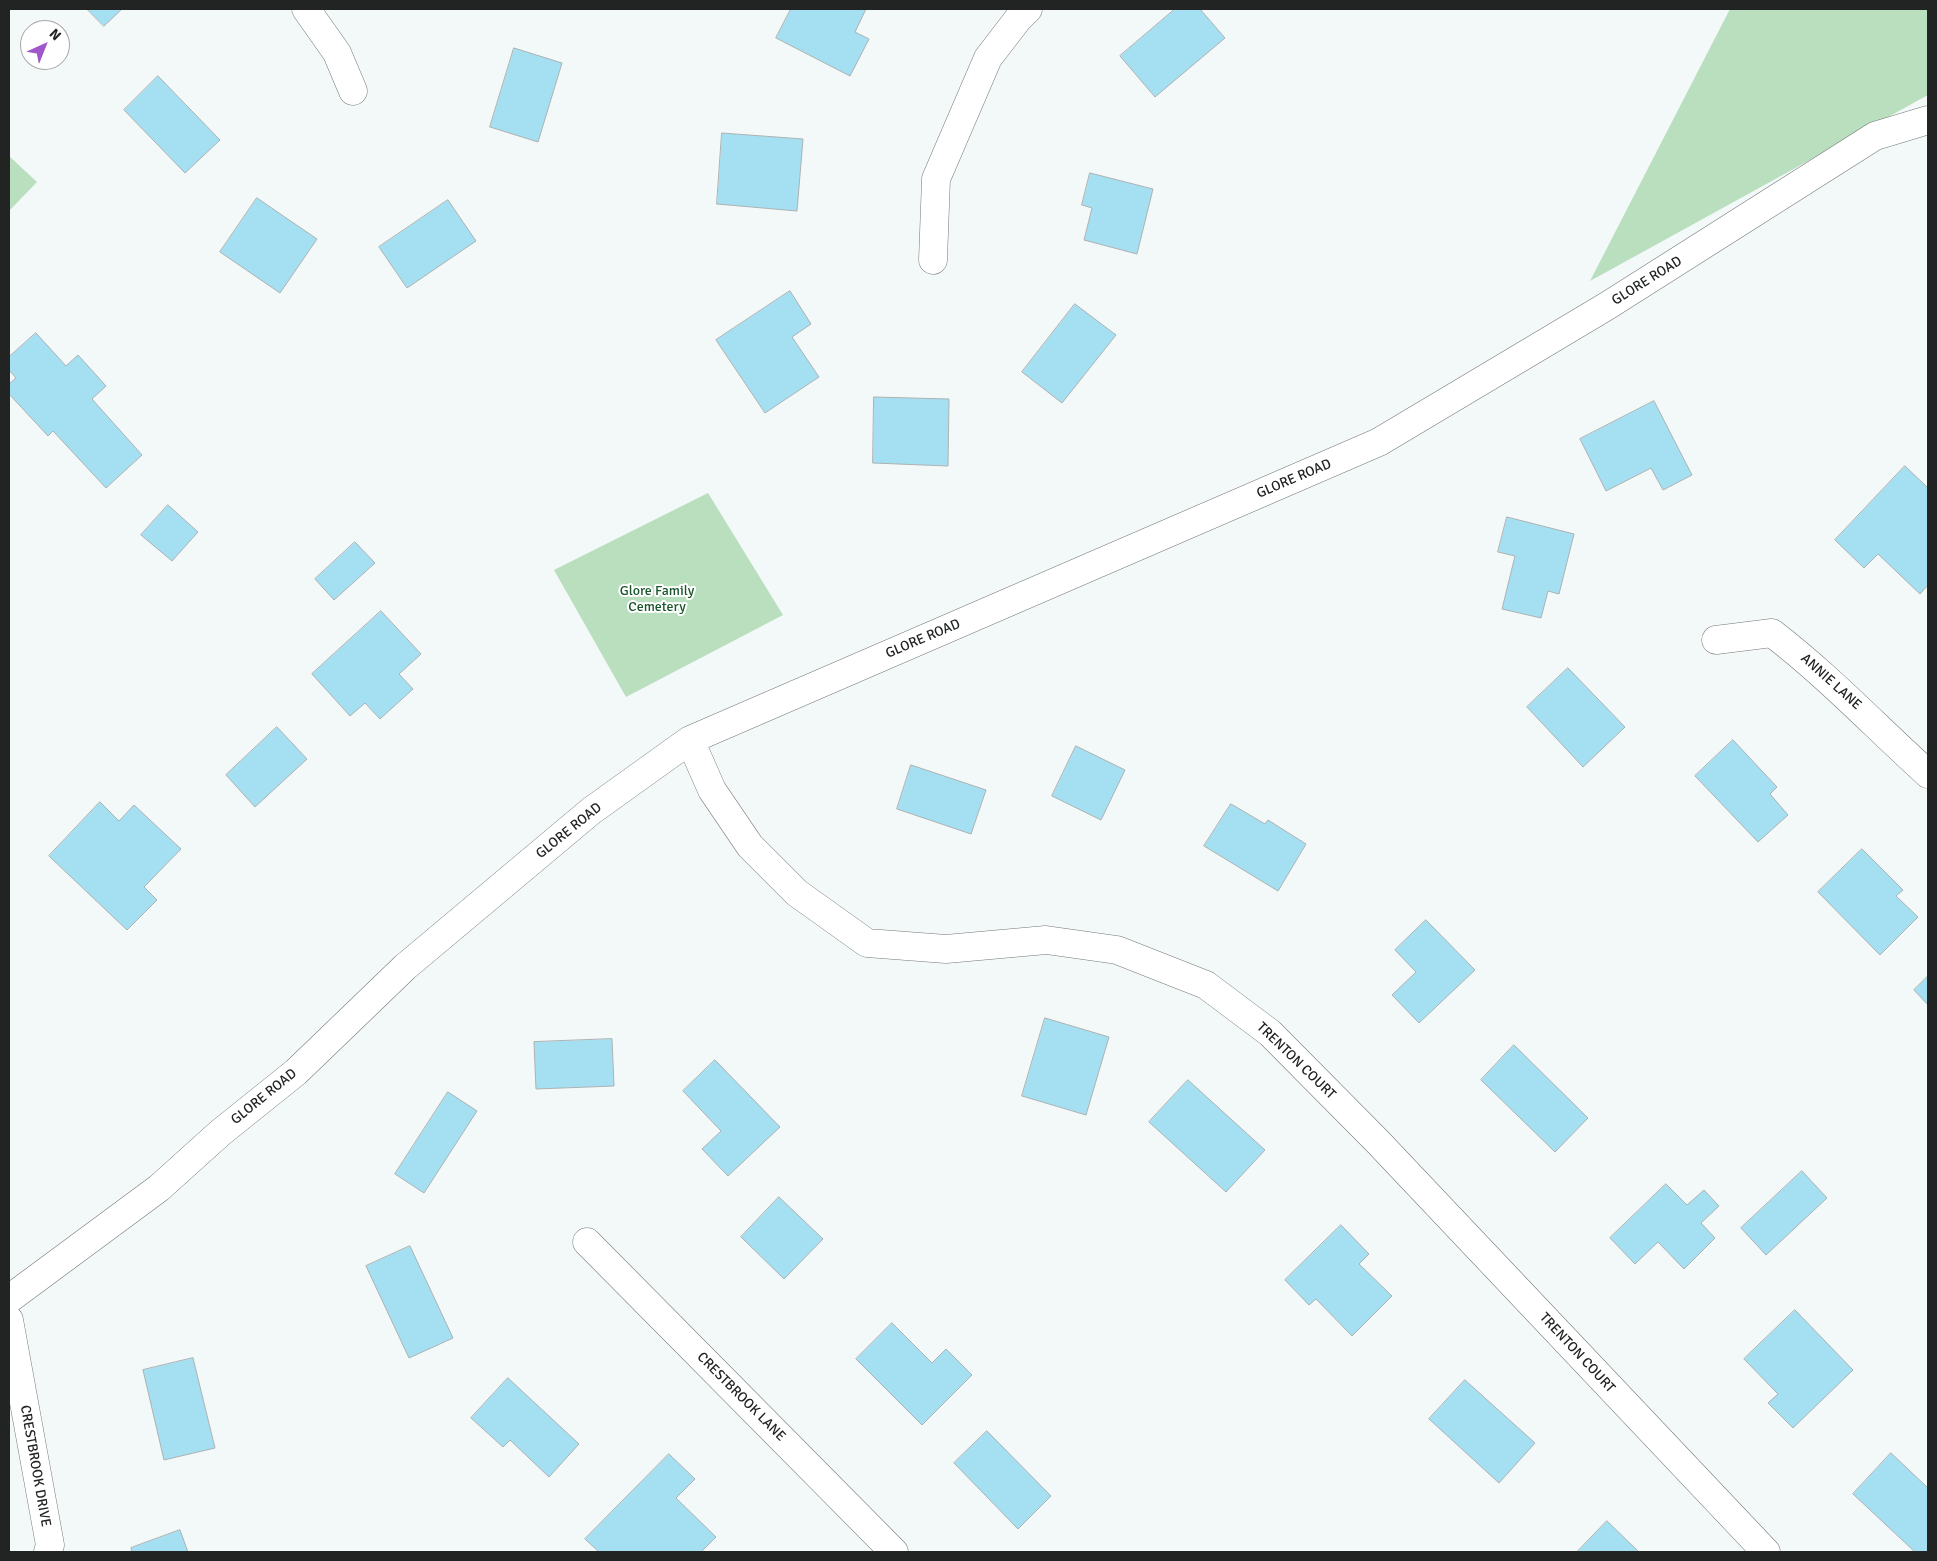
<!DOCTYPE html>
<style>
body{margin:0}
#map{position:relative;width:1937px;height:1561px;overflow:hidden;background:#f3f8f8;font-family:Signika,sans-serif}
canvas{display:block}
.frame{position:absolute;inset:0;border:10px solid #222424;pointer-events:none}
.north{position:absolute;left:20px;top:20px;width:50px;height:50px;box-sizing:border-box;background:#fff;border:1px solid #a7a7a7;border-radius:50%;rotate:44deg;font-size:14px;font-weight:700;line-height:20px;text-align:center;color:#222424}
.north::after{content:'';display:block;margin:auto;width:18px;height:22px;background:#a057ca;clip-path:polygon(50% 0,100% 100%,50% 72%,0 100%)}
</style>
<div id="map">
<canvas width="1937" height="1561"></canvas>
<div class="frame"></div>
<div class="north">N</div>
</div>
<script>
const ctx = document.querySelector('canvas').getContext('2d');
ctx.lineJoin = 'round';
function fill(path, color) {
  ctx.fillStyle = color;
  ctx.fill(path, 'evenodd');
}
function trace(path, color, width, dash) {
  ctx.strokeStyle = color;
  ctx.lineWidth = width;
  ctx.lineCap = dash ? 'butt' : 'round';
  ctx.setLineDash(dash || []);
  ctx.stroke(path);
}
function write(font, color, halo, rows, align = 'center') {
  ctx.font = font + ' Signika,sans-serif';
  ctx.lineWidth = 4;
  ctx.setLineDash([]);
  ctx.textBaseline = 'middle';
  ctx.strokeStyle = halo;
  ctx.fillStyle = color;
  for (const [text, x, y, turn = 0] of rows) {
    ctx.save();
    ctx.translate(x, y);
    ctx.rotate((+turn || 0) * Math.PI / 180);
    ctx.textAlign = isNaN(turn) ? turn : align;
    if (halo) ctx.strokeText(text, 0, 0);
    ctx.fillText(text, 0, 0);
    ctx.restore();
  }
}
fill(new Path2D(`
 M1730,9h198v86l-338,186z
 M9,156l28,26 -28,29z
 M708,493l75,122 -157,82 -72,-127z`), '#b9dfbf');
const building = new Path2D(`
 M87,9h35l-18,17z
 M791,9h75l-11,23 14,7 -19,37 -74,-38z
 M1175,9h25l25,29 -70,59 -35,-41z
 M514,48l48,15 -24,79 -48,-15z
 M158,76l62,64 -35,33 -61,-63z
 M722,133l81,6 -6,72 -80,-7z
 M1090,173l63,16 -16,65 -53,-14 8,-32 -10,-3z
 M257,198l60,41 -37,54 -60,-41z
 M448,200l28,41 -69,47 -28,-41z
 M790,291l21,33 -19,13 27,40 -54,36 -49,-73z
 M1075,304l41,31 -54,68 -40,-31z
 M36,333l30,33 12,-11 28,31 -14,13 50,56 -36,33 -53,-57 -5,5 -39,-42v-10l7,-6 -7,-8v-13z
 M874,397l75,2 -1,67 -75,-3z
 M1654,401l38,74 -29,15 -12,-22 -45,23 -26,-52z
 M1905,466l23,22v97l-8,9 -42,-40 -14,14 -29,-28z
 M168,505l30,27 -26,29 -31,-26z
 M1507,517l67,17 -15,60 -11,-3 -7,27 -39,-9 13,-53 -17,-4z
 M355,542l20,21 -41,37 -19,-21z
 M381,611l40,43 -22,20 14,15 -33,30 -15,-16 -15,13 -38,-42z
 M1568,668l57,59 -42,40 -56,-60z
 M277,727l30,32 -52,48 -29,-32z
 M1733,740l44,47 -7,7 18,21 -30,27 -63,-66z
 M1076,746l49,24 -24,50 -49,-24z
 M911,765l75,25 -15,44 -74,-25z
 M100,802l19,19 15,-16 47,44 -37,38 13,13 -30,30 -78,-74z
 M1231,804l34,20 3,-4 38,24 -28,47 -74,-45z
 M1862,849l41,41 -7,6 22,21 -38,38 -62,-63z
 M1426,920l49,50 -56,53 -27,-28 24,-23 -21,-22z
 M1928,976v29l-14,-15z
 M1045,1018l64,19 -23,78 -64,-19z
 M612,1039l2,47 -78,3 -2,-47z
 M1514,1045l74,73 -33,34 -74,-72z
 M715,1060l65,67 -52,49 -26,-27 19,-18 -38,-40z
 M1188,1080l77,70 -39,42 -77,-70z
 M448,1092l29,19 -53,82 -29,-19z
 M1802,1171l25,27 -61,57 -25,-27z
 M1666,1184l21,21 17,-15 15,16 -18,17 14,15 -31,31 -26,-27 -23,22 -25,-26z
 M779,1197l44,42 -39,40 -43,-42z
 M1341,1225l28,29 -10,10 33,32 -40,40 -36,-37 -7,6 -24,-25z
 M410,1246l43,92 -44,20 -43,-92z
 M1795,1310l58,60 -60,58 -25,-25 10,-9 -34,-35z
 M892,1323l40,40 14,-14 26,26 -50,50 -66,-66z
 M193,1358l22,90 -51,12 -21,-90z
 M508,1378l71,66 -30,33 -39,-37 -7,7 -32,-29z
 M1465,1380l70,63 -36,40 -70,-64z
 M987,1431l64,65 -33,33 -64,-66z
 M1891,1453l37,35v64h-13l-62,-58z
 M669,1454l26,25 -19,19 40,39 -15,15h-102l-14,-13z
 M1607,1521l32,31h-62z
 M180,1530l8,22h-56l-1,-4z`);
fill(building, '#a5e0f2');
trace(building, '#acb1b2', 1);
const minor = new Path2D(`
 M306,9l31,44 16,38
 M933,260l3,-81 52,-121 30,-39 10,-10
 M1716,640l56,-7c56,43 104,94 156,141
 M690,740l22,50 38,56 47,47 70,50 79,6 100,-9 71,10 89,35 64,48 108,109 388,410
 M587,1242l307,310
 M9,1299l150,-111 61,-55 76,-61 109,-105 186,-156 99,-71 689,-298 228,-136 268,-170 53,-16
 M9,1320l41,225 -2,7`);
trace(minor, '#747978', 29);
trace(minor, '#fff', 28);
write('14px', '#222424', '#fff', [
 ["GLORE ROAD",1647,281,-32],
 ["GLORE ROAD",1294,479,-23],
 ["GLORE ROAD",923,639,-23],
 ["ANNIE LANE",1831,682,42],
 ["GLORE ROAD",569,831,-39],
 ["TRENTON COURT",1296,1061,44],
 ["GLORE ROAD",264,1097,-39],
 ["TRENTON COURT",1577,1353,47],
 ["CRESTBROOK LANE",741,1397,45],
 ["CRESTBROOK DRIVE",35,1466,80]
]);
write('14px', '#19562a', '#fff', [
 ["Glore Family",657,591],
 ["Cemetery",657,607]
]);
</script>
